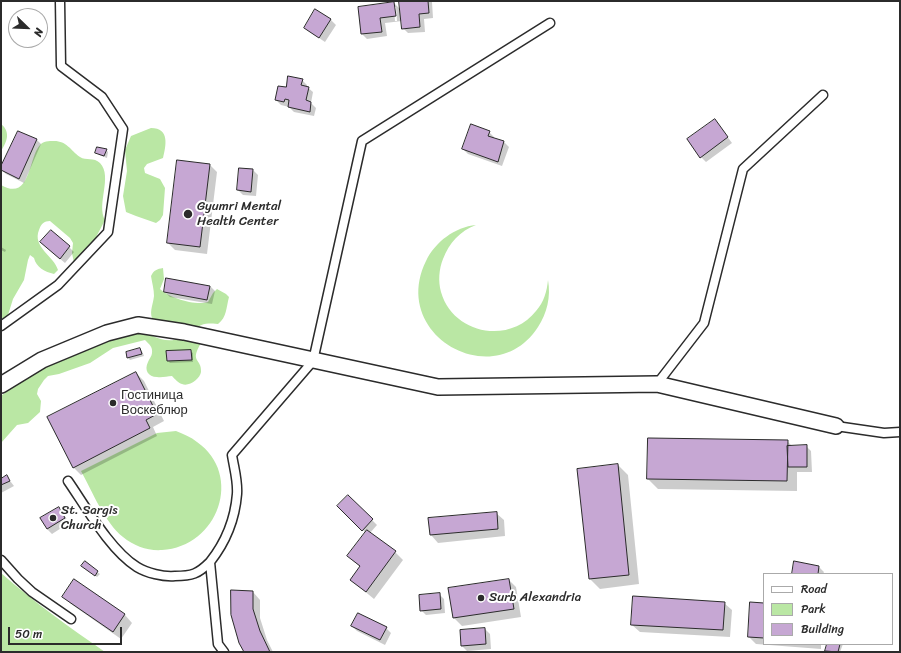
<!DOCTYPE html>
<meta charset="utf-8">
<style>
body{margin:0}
#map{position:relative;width:901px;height:653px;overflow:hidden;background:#fff;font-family:Sriracha,sans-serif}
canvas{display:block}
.frame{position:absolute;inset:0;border:2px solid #2b2b2b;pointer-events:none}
.legend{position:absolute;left:763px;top:573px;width:130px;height:72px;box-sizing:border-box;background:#fff;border:1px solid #aaa;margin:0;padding:5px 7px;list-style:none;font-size:12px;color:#2b2b2b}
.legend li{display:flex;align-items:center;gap:8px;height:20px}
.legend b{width:20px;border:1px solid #aaa}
.north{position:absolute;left:8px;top:8px;width:40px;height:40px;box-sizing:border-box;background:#fff;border:1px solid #aaa;border-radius:50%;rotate:113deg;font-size:11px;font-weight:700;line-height:16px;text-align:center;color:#2b2b2b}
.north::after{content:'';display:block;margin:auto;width:14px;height:18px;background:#2b2b2b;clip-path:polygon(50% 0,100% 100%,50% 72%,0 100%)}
.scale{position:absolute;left:8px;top:627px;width:114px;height:18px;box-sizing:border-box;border:2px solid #2b2b2b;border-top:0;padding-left:5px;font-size:12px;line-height:14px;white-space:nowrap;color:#2b2b2b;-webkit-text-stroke:3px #fff;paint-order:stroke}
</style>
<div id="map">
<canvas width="901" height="653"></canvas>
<div class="frame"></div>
<ul class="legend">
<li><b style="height:5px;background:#fff"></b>Road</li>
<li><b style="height:11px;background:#bae7a4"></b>Park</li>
<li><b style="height:11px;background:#c6a7d3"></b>Building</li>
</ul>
<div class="north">N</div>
<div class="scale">50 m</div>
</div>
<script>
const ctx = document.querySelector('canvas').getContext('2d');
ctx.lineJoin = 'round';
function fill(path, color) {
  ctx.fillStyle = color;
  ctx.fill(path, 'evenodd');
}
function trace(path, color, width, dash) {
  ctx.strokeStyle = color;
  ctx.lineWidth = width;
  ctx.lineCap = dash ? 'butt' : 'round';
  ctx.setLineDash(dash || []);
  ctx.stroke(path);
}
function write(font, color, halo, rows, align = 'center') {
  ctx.font = font + ' Sriracha,sans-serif';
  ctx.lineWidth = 4;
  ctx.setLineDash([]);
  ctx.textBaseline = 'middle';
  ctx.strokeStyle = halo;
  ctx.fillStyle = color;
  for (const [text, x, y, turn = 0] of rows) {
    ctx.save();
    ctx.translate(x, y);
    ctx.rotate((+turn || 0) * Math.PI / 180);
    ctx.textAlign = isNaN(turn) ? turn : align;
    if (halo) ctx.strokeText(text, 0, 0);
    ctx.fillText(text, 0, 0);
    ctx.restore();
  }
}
fill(new Path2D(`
 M1,124c10,8 6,18 0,27z
 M151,128c19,0 15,18 12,30l-16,6 -3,4 1,5 15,6 5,9 -2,27 -3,5 -4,3 -20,-7 -10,-4 -3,-16 4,-25 -2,-21 6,-14z
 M54,141c13,0 16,9 26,16 6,4 14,0 20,6 13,14 -4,41 5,57l-12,23 -19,20 -2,-10 1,-10 -3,-5 -20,-17c-6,0 -9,3 -11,9 -7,17 15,26 19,40l-4,4c-9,-2 -18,-7 -20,-16l-4,-3 -2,5 -4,20 -11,19 -5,16 -4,4 -3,-1v-133c30,17 27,-27 39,-40 3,-4 9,-4 14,-4z
 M476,225c-16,6 -27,18 -33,34 -4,10 -5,22 -2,33 12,42 68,53 95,19 8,-9 11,-20 12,-31 3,17 -1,33 -10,47 -43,67 -149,9 -112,-66 9,-19 29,-34 50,-36z
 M163,268l1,11 -4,10c9,9 36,17 48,13l5,-9 4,-4 9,5 3,3c-3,11 -2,20 -11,27 -8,0 -13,-2 -20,3l3,16c-12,20 1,15 0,29 -1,7 -12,15 -19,12 -4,-1 -7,-5 -10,-8 -5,0 -10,2 -15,1 -9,0 -13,-7 -9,-15 1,-3 4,-6 4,-9 1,-6 -3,-9 -7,-13l-32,8 -23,15 -31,11 -11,2 -4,4 -6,9 -1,5 4,7 -1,11 -12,11 -11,2 -16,18v-47l13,-10 33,-20 32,-15c7,1 13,-2 18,-7 10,-4 21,-11 32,-13 15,-3 37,17 51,6 2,-2 4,-7 5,-11l-4,-3 -6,2 -21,-3c-6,-9 -1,-16 0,-26 0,-7 -2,-13 -3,-20 3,-6 6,-7 12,-8z
 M176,431c7,3 15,6 21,11 47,33 21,105 -35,108 -14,1 -28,-4 -39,-13 -18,-14 -31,-46 -42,-66l76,-38z
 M1,573c33,29 68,54 104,79h-104z`), '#bae7a4');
fill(new Path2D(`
 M400,1h30l2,1 1,16 -9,1 1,13 -17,1 -5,-5 -1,-7 -17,2 2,13 -20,3 -5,-5 -3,-26 35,-5 7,7zM394,7h2l1,14h-2z
 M316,10l15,10 5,5 -11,17 -15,-10 -5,-4z
 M302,80l5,5v2l6,5 -2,11 5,5 -2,8 -20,-4 -5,-5 -8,-2 -5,-5 11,-12z
 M715,120l17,23 -26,19 -5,-5z
 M489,132l5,5v2l10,3 5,5 -7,19 -34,-12 -5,-5z
 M36,139l5,5 -17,39 -18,-9 -5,-5z
 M106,150l2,2 -1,6 -8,-3 -2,-2z
 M210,165l7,7 -10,82 -32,-4 -7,-7z
 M253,170l5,5 -2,21 -13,-1 -5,-5z
 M1,247l5,3 -1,2 -4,-2z
 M46,247h23l5,5 -9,11z
 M210,286l5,5 -3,13 -42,-7 -5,-5z
 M140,349l2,2 2,5 -14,4 -2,-2 -1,-5z
 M190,351l3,2v9l-23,1 -2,-2z
 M136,373l8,8 20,40 -11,6 4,9 -76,39 -8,-8z
 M787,441l6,6 13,-1 5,5 1,21h-15v19l-139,-2 -10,-10z
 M618,465l10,10 11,109 -39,5 -10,-10z
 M7,477l7,9 -13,7v-13z
 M348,496l29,29 -7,8 25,19 8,8 -29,39 -23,-19 9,-13 -12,-11 18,-23 -28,-27z
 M58,508l5,5 6,10 -17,11 -5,-5z
 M496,513l8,7 1,16 -67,7 -7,-8 -2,-16z
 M82,566l15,6 3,2 -3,3z
 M819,567l5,5 -1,2h-30z
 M509,580l7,7 5,30 -59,9 -8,-8 -4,-29z
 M75,581l50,34 7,8 -11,16 -50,-35 -7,-7z
 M253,592l7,8v18l7,22 6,12h-28z
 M439,594l5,5 1,14 -19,2 -5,-5z
 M724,603l8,7 -2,27 -90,-5 -8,-7z
 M764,604v40h57v5l-65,-5 -7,-7z
 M352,626l34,2 5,5 -6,12 -28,-14z
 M485,629l5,5 1,15 -24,2 -5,-5z
 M828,644h15l-3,8h-13l-1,-1z`), '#0003');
const building = new Path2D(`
 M399,1h29l1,12 -10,1 1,13 -18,2z
 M394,2l2,14 -16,2 2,14 -21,2 -3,-27z
 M315,9l16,10 -12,19 -15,-10z
 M288,76l15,3 -2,6 8,2 -3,13 5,2 -1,10 -22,-5 1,-7 -4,-1 -1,3 -9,-2 3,-14 8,1z
 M715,119l13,18 -28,21 -13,-19z
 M471,124l19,7 -2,5 16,5 -6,21 -36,-13z
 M18,131l19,8 -18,40 -18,-9v-4z
 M97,147l10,2 -3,7 -9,-3z
 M177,160l33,4 -10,83 -33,-4z
 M239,168l14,1 -2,23 -14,-2z
 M51,230l19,16 -10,13 -20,-17z
 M166,278l44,8 -3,14 -43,-8z
 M140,348l2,6 -15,4 -1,-6z
 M191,350l1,10 -25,1 -1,-10z
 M136,372l21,42 -11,6 4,8 -77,40 -26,-51z
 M648,438l140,2 -1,41 -140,-2z
 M807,445v22h-19l-1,-21z
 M618,464l11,111 -40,4 -12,-110z
 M7,475l3,6 -9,4v-6z
 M348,495l25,24 -11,12 -25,-25z
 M59,507l6,11 -18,11 -7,-11z
 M497,512l1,17 -68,6 -2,-17z
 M367,530l29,21 -30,41 -16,-12 10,-14 -13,-10z
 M85,561l13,10 -3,5 -14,-10z
 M794,561l25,5 -1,8h-26z
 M74,579l51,35 -12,18 -51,-35z
 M509,579l5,30 -61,9 -5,-30z
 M231,590l22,1v18l7,22 10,21h-26l-5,-9 -8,-28z
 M440,593l1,16 -21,2 -1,-16z
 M633,596l92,6 -2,28 -92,-5z
 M750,602l14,1v35l-16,-1z
 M358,613l29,14 -7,13 -29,-14z
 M485,628l1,16 -25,2 -1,-16z
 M827,644h13l-2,8 -13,-1z`);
fill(building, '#c6a7d3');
trace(building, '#2b2b2b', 1);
const lane = new Path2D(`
 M1,326l57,-41 50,-53 15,-103 -21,-32 -41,-31 -1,-65
 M657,384l47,-61 39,-154 80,-74
 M836,426l48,7 16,-1
 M68,481c18,26 42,69 69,86 10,6 26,10 38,9 17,0 23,-2 35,-14
 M1,560l17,19 14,13 39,27
 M224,652l-6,-8 -8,-82c15,-19 25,-43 27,-68 1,-13 -3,-26 -5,-39l81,-94 49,-220 188,-118`);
const street = new Path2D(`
 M1,385l41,-25 65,-27 31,-8 46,7 254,55 219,-3 179,42`);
trace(lane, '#2b2b2b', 11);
trace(street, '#2b2b2b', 18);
trace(lane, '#fff', 8);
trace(street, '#fff', 15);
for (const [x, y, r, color] of [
 [188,214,5,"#2b2b2b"],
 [113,403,4,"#2b2b2b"],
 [53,518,4,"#2b2b2b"],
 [481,598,4,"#2b2b2b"]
]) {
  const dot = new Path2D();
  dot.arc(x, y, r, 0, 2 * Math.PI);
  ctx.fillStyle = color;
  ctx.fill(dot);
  trace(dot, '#fff', 1.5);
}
write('13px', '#2b2b2b', '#fff', [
 ["Gyumri Mental",197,207],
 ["Health Center",197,222],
 ["Гостиница",121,396],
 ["Воскеблюр",121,411],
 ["St. Sargis",61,511],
 ["Church",61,526],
 ["Surb Alexandria",489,598]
], 'left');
</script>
